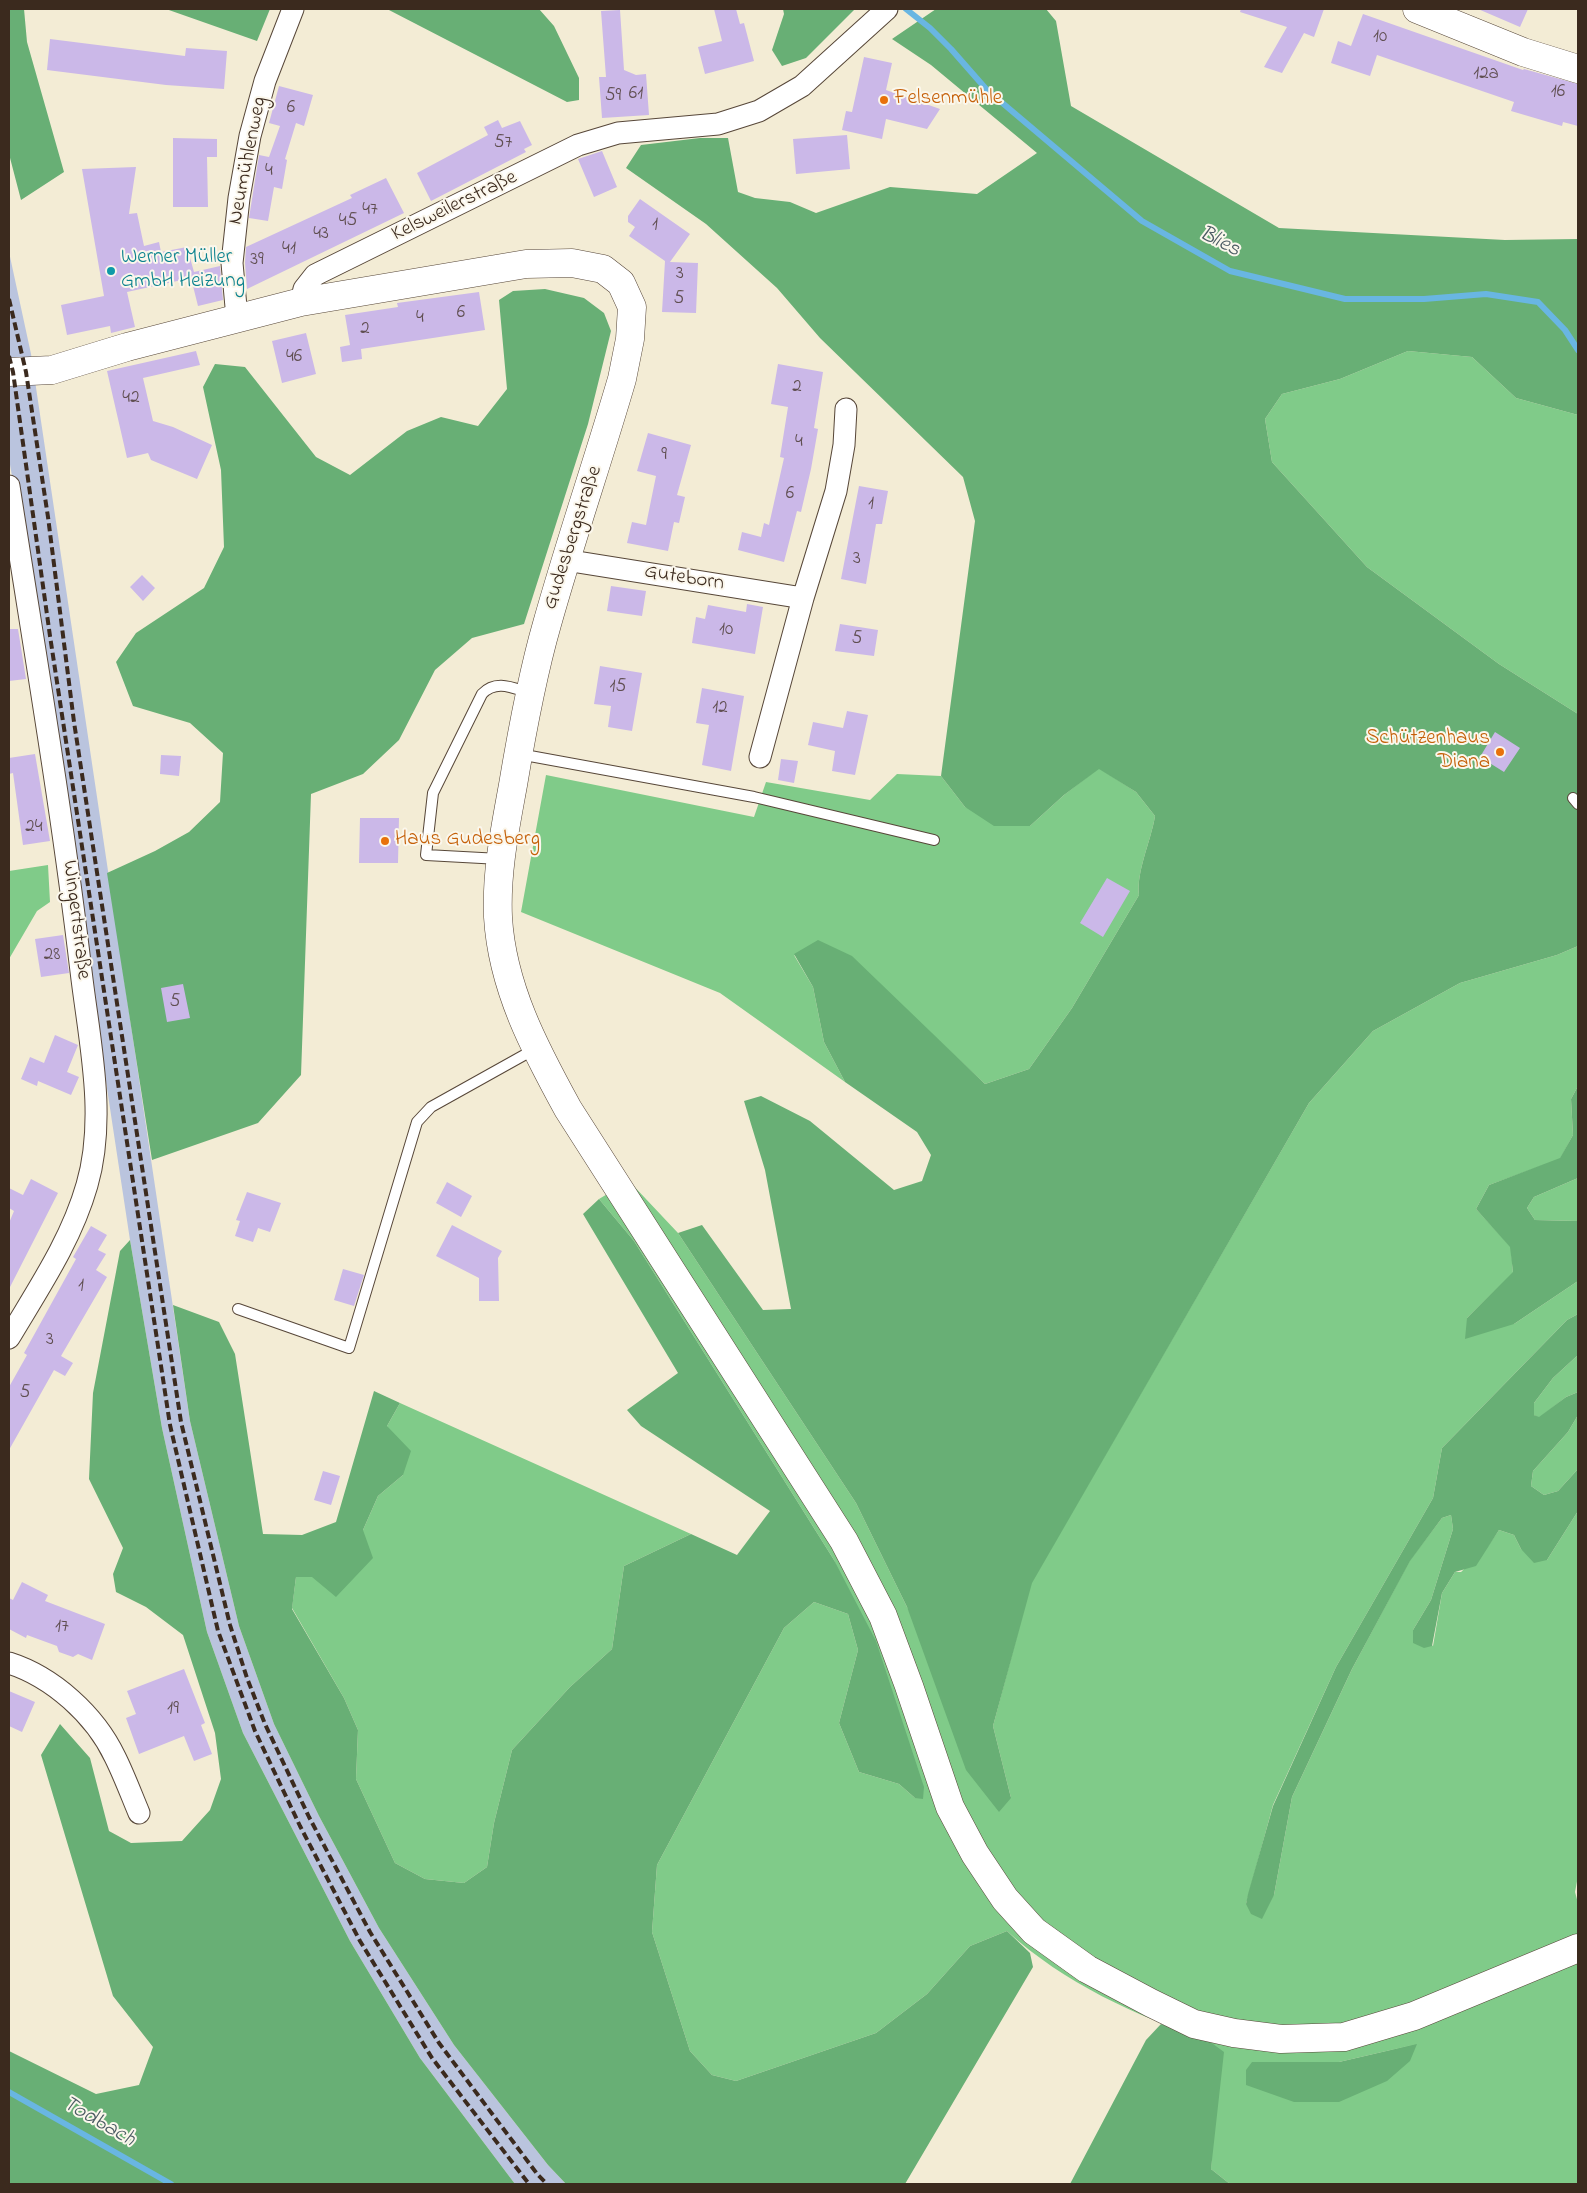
<!DOCTYPE html>
<meta charset="utf-8">
<style>
body{margin:0}
#map{position:relative;width:1587px;height:2193px;overflow:hidden;background:#f3ecd5;font-family:"Indie Flower",sans-serif}
canvas{display:block}
.frame{position:absolute;inset:0;border:10px solid #3b2a1e;pointer-events:none}
</style>
<div id="map">
<canvas width="1587" height="2193"></canvas>
<div class="frame"></div>
</div>
<script>
const ctx = document.querySelector('canvas').getContext('2d');
ctx.lineJoin = 'round';
function fill(path, color) {
  ctx.fillStyle = color;
  ctx.fill(path, 'evenodd');
}
function trace(path, color, width, dash) {
  ctx.strokeStyle = color;
  ctx.lineWidth = width;
  ctx.lineCap = dash ? 'butt' : 'round';
  ctx.setLineDash(dash || []);
  ctx.stroke(path);
}
function write(font, color, halo, rows, align = 'center') {
  ctx.font = font + ' "Indie Flower",sans-serif';
  ctx.lineWidth = 4;
  ctx.setLineDash([]);
  ctx.textBaseline = 'middle';
  ctx.strokeStyle = halo;
  ctx.fillStyle = color;
  for (const [text, x, y, turn = 0] of rows) {
    ctx.save();
    ctx.translate(x, y);
    ctx.rotate((+turn || 0) * Math.PI / 180);
    ctx.textAlign = isNaN(turn) ? turn : align;
    if (halo) ctx.strokeText(text, 0, 0);
    ctx.fillText(text, 0, 0);
    ctx.restore();
  }
}
fill(new Path2D(`
 M9,252l22,102 159,1067 49,205 35,98 45,92 60,112 75,117 94,120 18,19h-51l-95,-126 -70,-117 -107,-208 -36,-101 -45,-204 -32,-188 -102,-672 -19,-109z`), '#bac4de');
fill(new Path2D(`
 M1408,351l64,6 44,41 62,17v299l-79,-50 -132,-97 -95,-105 -7,-43 17,-25 58,-15z
 M1099,768l37,24 19,24c-4,25 -19,56 -16,79l-67,113 -43,61 -44,15 -66,-62 -125,-67 19,32 11,55 21,40 -125,-89 -199,-81 25,-137 208,42 12,-35 104,18 27,-26 44,2 24,31 65,19 34,-31z
 M48,865l2,37 -13,9 -28,48v-88z
 M1578,946v140l-7,13 2,36 -13,24 -71,26 -13,24 35,38 2,26 -46,45 47,6 64,-43v33l-11,6 -125,128 -9,50 -97,169 -63,138 -27,99 28,-9 18,-98 60,-128 58,-109 32,-42 9,-3 2,14 -22,71 -18,30 20,16 9,-53 13,-21h6l27,-26 11,-16 15,5 7,14 26,11 31,-49v365l-3,16 3,11v281h-348l-19,-15 2,-32 -4,-96c-74,-26 -144,-57 -202,-110l-37,15 -43,48 -51,39 -140,48 -24,-6 -22,-24 -38,-119 5,-67 127,-237 30,-26 34,12 10,36 -19,73 20,49 40,12 16,14 -81,-238 -200,-319 -35,-42 30,-18 49,52 178,270 51,104 104,191 -18,-72 38,-143 278,-480 64,-72 87,-48 97,-28zM1417,2044l-171,41 7,-23h86z
 M1578,1178v43l-43,-1 -8,-12 7,-11z
 M1578,1355v37l-12,5 -27,21 -5,-3v-12l19,-25z
 M400,1403l291,131 -67,32 -12,83 -42,38 -58,63 -18,73 -7,44 -23,16 -39,-4 -30,-16 -39,-84 2,-49 -14,-32 -52,-90 4,-31h16l51,-47 15,-34 25,-21 -16,-49z
 M1578,1415v54l-20,22 -14,4 -13,-9 2,-15 35,-39z`), '#80cb89');
fill(new Path2D(`
 M9,9h15l3,33 37,130 -43,28 -12,-46z
 M166,9h104l-13,32z
 M387,9h152l15,17 25,52v22l-12,2z
 M783,9h72l-49,49 -24,8 -10,-16 12,-36z
 M936,9h110l10,12 15,85 208,122 226,12 73,-1v176l-62,-17 -44,-41 -64,-6 -68,28 -58,15 -17,25 7,43 95,105 132,97 79,50v232l-21,9 -97,28 -87,48 -64,72 -277,480 -39,143 18,72 -12,14 -33,-42 -59,-163 -51,-104 -178,-270 24,-8 61,85 28,-1 -26,-139 -21,-69 17,-5 49,25 84,69 28,-9 9,-26 -14,-23 -72,-50 -21,-40 -11,-55 -19,-33 24,-14 34,16 133,128 44,-15 43,-61 67,-113c-3,-23 12,-54 16,-79l-19,-24 -37,-23 -35,26 -34,31h-36l-29,-19 -24,-31 34,-255 -12,-44 -143,-139 -43,-50 -71,-64 -80,-56 15,-23 59,-7h28l10,54 17,6 35,4 26,11 74,-26 87,7 60,-41 -106,-88 -39,-26z
 M545,289l39,9 20,15 7,18 -23,93 -64,200 -52,14 -37,32 -36,70 -36,34 -52,20 -10,281 -43,48 -106,37 -45,-287 48,-22 34,-19 31,-30 3,-49 -33,-30 -57,-17 -17,-44 20,-29 68,-45 20,-41 -3,-77 -18,-83 12,-23 30,3 71,90 34,18 57,-44 34,-14 37,9 29,-37 -8,-89 14,-9z
 M1578,1086v92l-44,19 -7,11 8,12 43,1v60l-64,43 -49,15 2,-21 46,-46 -3,-25 -34,-38 13,-24 71,-27 13,-23 -2,-36z
 M599,1199l35,42 200,319 42,81 48,146 -1,12 -8,-1 -16,-14 -40,-12 -20,-49 19,-73 -10,-36 -34,-12 -30,26 -127,237 -5,67 38,119 22,24 24,6 140,-48 51,-39 43,-48 37,-15 23,22 3,14 -128,217h-339l-18,-19 -94,-120 -75,-117 -60,-112 -45,-92 -35,-98 -49,-205 -17,-116 46,17 16,32 28,180 39,1 34,-13 38,-131 26,12 -13,23 24,25 -8,24 -25,21 -15,34 10,28 -37,39 -24,-20h-16l-4,32 52,89 14,32 -2,49 39,84 30,16 39,4 23,-16 7,-44 18,-73 58,-63 42,-38 12,-83 67,-32 46,21 33,-44 -129,-85 -14,-16 51,-37 -95,-159z
 M130,1240l32,188 45,204 36,101 107,208 70,117 95,126h-506v-133l87,43 43,-9 14,-38 -40,-51 -72,-241 19,-31 30,34 19,73 22,12 51,-2 28,-31 11,-31 -6,-46 -32,-98 -37,-28 -30,-15 -3,-18 10,-26 -34,-69 4,-86 27,-142z
 M1578,1314v41l-25,23 -19,25v12l5,2 27,-20 12,-5v23l-10,17 -35,39 -2,15 13,9 14,-4 20,-22v42l-31,49 -13,3 -13,-14 -7,-14 -15,-5 -23,36 -21,6 -13,21 -10,53 -8,2 -11,-5v-13l18,-30 22,-71 -2,-14 -9,3 -32,43 -58,108 -60,128 -18,98 -12,24 -11,-5 -5,-10 2,-10 25,-88 63,-139 97,-169 9,-50 125,-128z
 M1161,2024l48,17 15,11 -13,117 19,15h-160l76,-144z
 M1417,2044l-7,17 -23,20 -48,21h-45l-48,-17v-15l6,-8h87z`), '#68af75');
trace(new Path2D(`
 M906,9l24,19 21,21 36,41 155,131 88,50 115,28h79l62,-5 52,8 27,28 13,20
 M9,2092l162,92`), '#69b6e2', 6);
fill(new Path2D(`
 M714,9h22l4,15 4,-1 10,38 -49,13 -7,-27 24,-6z
 M1241,9h83l-10,28 -10,-4 -22,40 -18,-6 23,-40 -47,-15z
 M1478,9h50l-8,18z
 M620,10l4,60 12,5 10,-1 3,41 -47,3 -3,-41h7l-5,-66z
 M1363,14l160,56 1,-1 54,15v42l-15,-4 -1,4 -51,-15 3,-9 -137,-47 -7,21 -39,-13 7,-22 13,5z
 M50,39l135,17 1,-8 41,3 -3,38 -58,-4 -119,-15z
 M864,57l28,6 -6,27 54,19 -13,20 -41,-10 -4,20 -40,-9 4,-19 6,1z
 M279,86l34,9 -9,31 -8,-3 -11,36 2,1 -5,29 -8,-2 -6,34 -19,-3 10,-63 10,2 11,-31 -11,-3z
 M498,120l4,8 18,-7 12,24 -8,4 2,3 -95,49 -14,-28 71,-38 -4,-8z
 M847,135l3,34 -54,5 -3,-35z
 M173,138l44,1v18h-10l1,50h-35z
 M602,151l15,36 -23,10 -16,-38z
 M136,167l-7,47 8,-1 7,33 15,-4 2,10 26,-5 7,25 26,-6 3,34 -25,6 -7,-28 -64,14 8,35 -24,6 -1,-7 -43,9 -6,-30 43,-9 -22,-127z
 M386,178l18,35 -157,76 -2,-26 1,-16 106,-49 -2,-3z
 M640,199l50,35 -20,28 28,1 -2,50 -34,-1 3,-51 -36,-25 6,-9 -7,-5v-6z
 M479,292l6,38 -124,19 1,10 -20,3 -2,-15 10,-2 -5,-30 53,-8 -1,-4z
 M306,333l10,41 -34,9 -10,-42z
 M196,351l4,14 -57,13 10,43 20,6 39,18 -15,34 -46,-19 -3,-7 -21,5 -20,-87z
 M778,364l45,8 -9,56 4,1 -7,40 -10,43 -4,-1 -13,51 -46,-12 4,-18 19,5 3,-14 5,2 15,-67 -4,-1 8,-50 -17,-3z
 M648,433l43,12 -14,50 8,2 -6,26 -5,-1 -6,29 -41,-8 5,-21 14,3 10,-49 -19,-5z
 M859,486l29,5 -6,33h-6l-10,60 -25,-5z
 M142,575l13,13 -12,13 -13,-14z
 M611,586l35,5 -4,25 -35,-5z
 M747,604l16,3 -8,47 -63,-11 4,-26 9,2 3,-14 38,7z
 M840,624l38,6 -4,26 -39,-5z
 M9,629h9l8,50 -17,2z
 M600,666l42,7 -10,58 -24,-4 3,-21 -17,-2z
 M702,688l42,8 -13,75 -29,-6 7,-40 -13,-2z
 M847,711l21,4 -13,60 -23,-4 3,-20 -27,-6 5,-23 30,6z
 M1495,732l25,16 -16,24 -24,-15z
 M35,754l15,87 -27,4 -10,-72 -4,1v-16z
 M161,755l20,1 -2,20 -19,-2z
 M781,759l17,2 -4,22 -16,-3z
 M360,818h39l-1,45h-39z
 M1107,878l23,13 -27,46 -23,-14z
 M63,935l6,38 -28,4 -6,-38z
 M183,984l7,34 -23,4 -6,-34z
 M55,1035l23,10 -11,27 12,5 -8,18 -33,-14 -1,5 -16,-7 9,-22 14,6z
 M31,1179l27,14 -49,96v-66l5,-12 -5,-3v-20l14,7z
 M447,1182l25,14 -11,21 -25,-14z
 M247,1192l34,11 -11,29 -12,-4 -5,14 -18,-6 5,-15 -4,-1z
 M452,1225l50,26 -4,7 1,43h-20v-23l-43,-22z
 M91,1226l16,9 -9,15 8,4 -10,16 11,7 -46,79 12,7 -8,13 -11,-6 -45,80v-63l18,-32 -3,-2 52,-94 -3,-2z
 M343,1269l21,6 -10,31 -20,-6z
 M323,1471l17,5 -9,29 -17,-5z
 M22,1582l26,13 -3,6 60,23 -13,36 -14,-6 -5,3 -14,-5 -2,-6 -30,-11 -1,3 -17,-9v-31l4,2z
 M184,1669l21,54 -4,2 11,29 -18,7 -10,-25 -45,18 -13,-36 10,-4 -9,-23z
 M9,1691l26,11 -13,30 -13,-6z`), '#cbb8e8');
const lane = new Path2D(`
 M519,754l235,43 180,43
 M1573,798l5,6
 M500,859l-74,-4 7,-62 49,-99c14,-15 31,-6 48,-1
 M238,1309l111,39 68,-226 14,-15 104,-58`);
const street = new Path2D(`
 M301,302l3,-13 11,-14 263,-130 40,-12 100,-9 41,-13 43,-25 85,-77
 M237,318l-5,-55 7,-65 11,-62 15,-55 28,-72
 M9,486c25,162 53,323 72,485 8,69 26,145 6,214 -16,56 -49,104 -78,153
 M565,560l238,38
 M760,757l43,-159 33,-107 8,-46 2,-36
 M9,1663c44,14 86,52 106,94 9,18 16,37 24,56`);
const secondary = new Path2D(`
 M1417,9l106,43 55,17
 M9,372l43,-2 75,-23 174,-45 225,-38 46,-1 31,6 18,14 11,24 -2,32 -8,40c-24,82 -52,163 -75,245 -15,52 -25,107 -34,161 -8,44 -17,87 -15,132 4,70 37,132 70,192l276,432 39,75 26,70 41,121 25,47 30,45 29,32 53,38 64,34 43,21 40,9 47,6 63,-2 70,-21 164,-68`);
trace(lane, '#574739', 12);
trace(street, '#574739', 23);
trace(secondary, '#574739', 29);
trace(lane, '#fff', 10);
trace(street, '#fff', 21);
trace(secondary, '#fff', 28);
trace(new Path2D(`
 M9,299l17,73 22,145 26,205 107,700 49,203 17,53 18,46 44,93 61,115 69,111 99,132 9,9
 M9,356l4,16 37,264 120,789 48,206 37,100 45,95 60,115 72,117 97,126`), '#3b2a1e', 4, [8, 4]);
for (const [x, y, r, color] of [
 [884,100,5,"#e8710a"],
 [111,271,5,"#0f9aa8"],
 [1500,752,5,"#e8710a"],
 [385,841,5,"#e8710a"]
]) {
  const dot = new Path2D();
  dot.arc(x, y, r, 0, 2 * Math.PI);
  ctx.fillStyle = color;
  ctx.fill(dot);
  trace(dot, '#fbf7ec', 2);
}
write('19px', '#5f4e50', null, [
 ["10",1380,38],
 ["12a",1486,75],
 ["16",1558,93],
 ["61",636,95],
 ["59",613,97],
 ["6",291,109],
 ["57",503,144],
 ["4",269,172],
 ["47",370,211],
 ["45",348,222],
 ["1",655,226],
 ["43",321,235],
 ["41",289,250],
 ["39",257,261],
 ["3",680,275],
 ["5",679,300],
 ["6",461,314],
 ["4",420,319],
 ["2",365,330],
 ["46",294,358],
 ["2",797,388],
 ["42",131,399],
 ["4",799,443],
 ["9",664,456],
 ["6",790,495],
 ["1",871,505],
 ["3",857,560],
 ["10",726,631],
 ["5",857,640],
 ["15",618,688],
 ["12",720,709],
 ["24",34,828],
 ["28",52,956],
 ["5",175,1003],
 ["1",81,1287],
 ["3",50,1341],
 ["5",25,1394],
 ["17",62,1628],
 ["19",173,1710]
]);
write('21px', '#c56008', '#fbf7ec', [
 ["Felsenmühle",894,100],
 ["Schützenhaus",1490,740,"right"],
 ["Diana",1490,764,"right"],
 ["Haus Gudesberg",395,841]
], 'left');
write('21px', '#3b2a1e', '#fbf7ec', [
 ["Neumühlenweg",249,161,-79],
 ["Kelsweilerstraße",455,207,-26],
 ["Gudesbergstraße",574,538,-72],
 ["Guteborn",684,579,9],
 ["Wingertstraße",75,920,83]
]);
write('21px', '#0d838f', '#fbf7ec', [
 ["Werner Müller",121,259],
 ["GmbH Heizung",121,283]
], 'left');
write('italic 22px', '#4b5b63', '#fbf7ec', [
 ["Blies",1219,243,27],
 ["Todbach",98,2123,30]
]);
</script>
